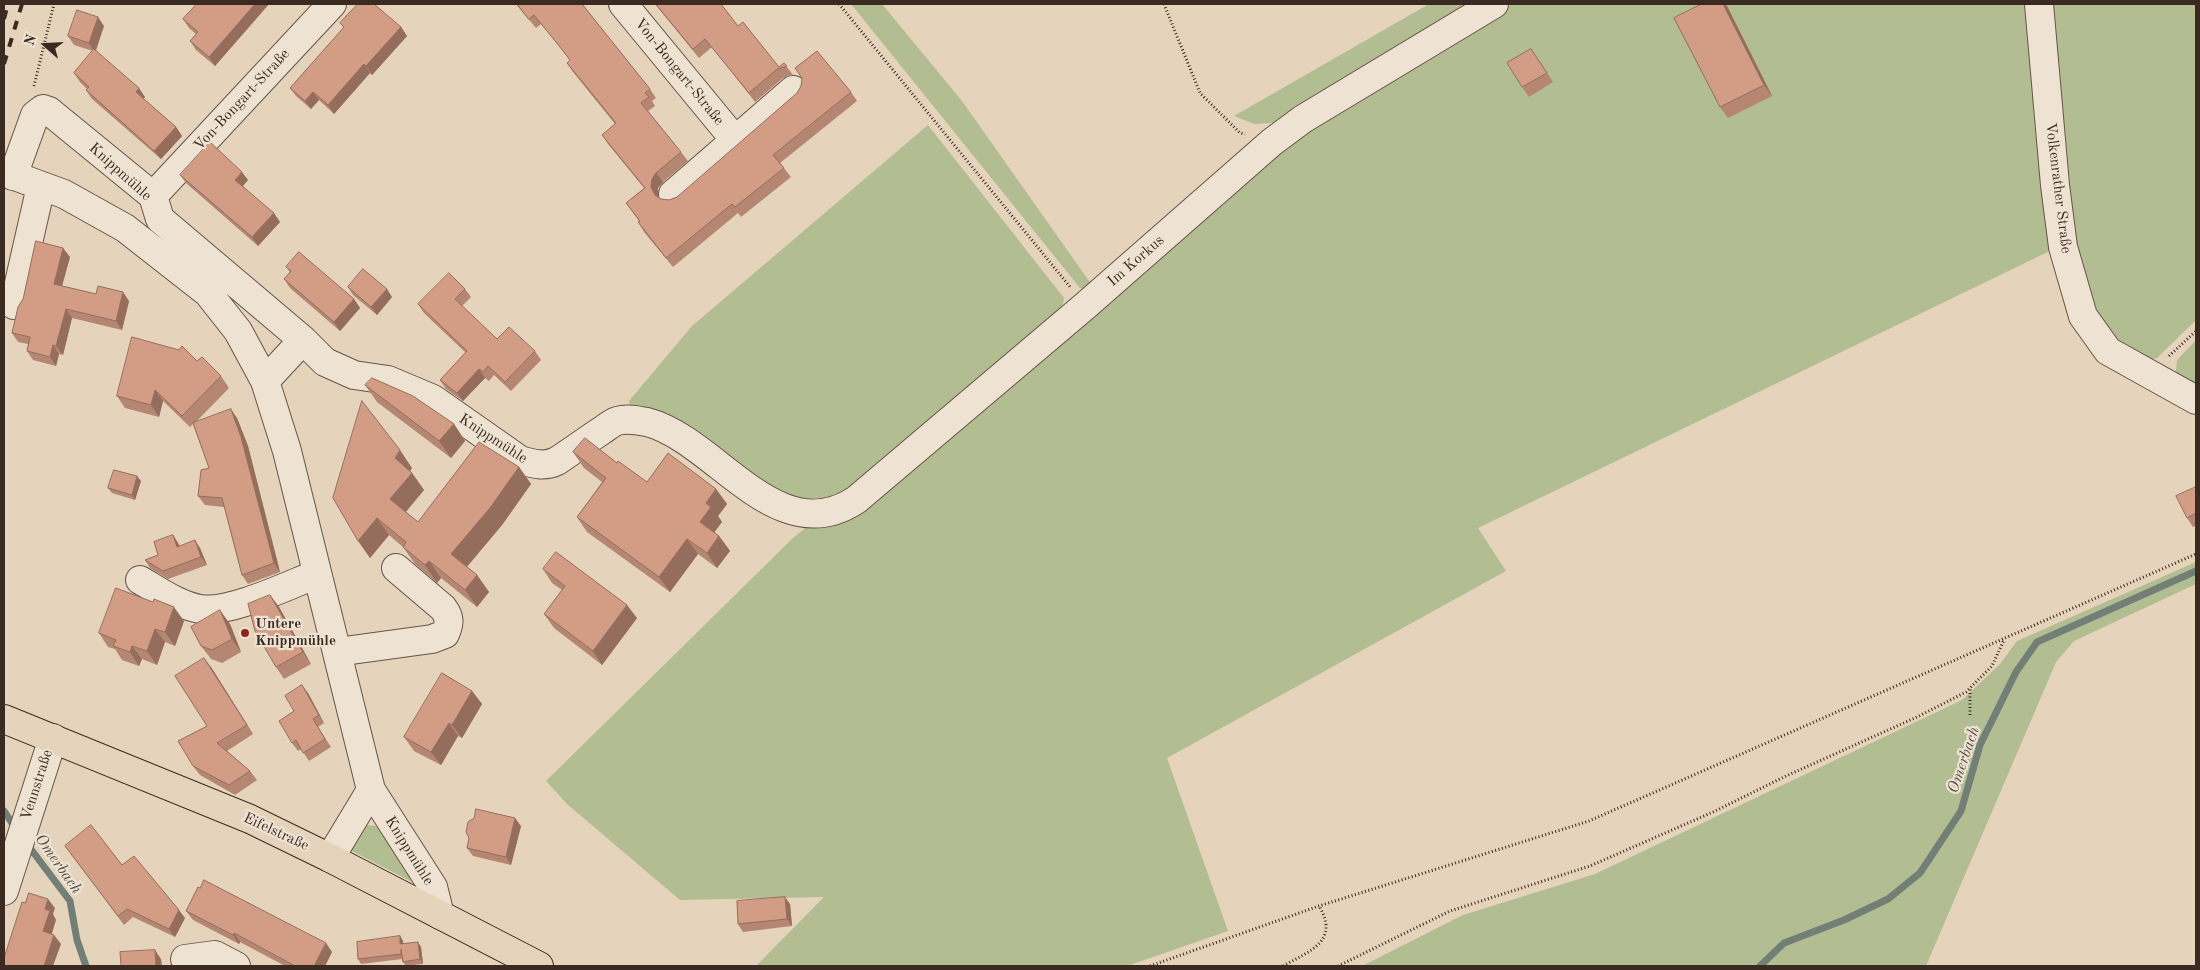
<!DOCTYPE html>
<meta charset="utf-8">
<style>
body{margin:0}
#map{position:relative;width:2200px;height:970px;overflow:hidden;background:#e5d4bb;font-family:"Old Standard TT",serif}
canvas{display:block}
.frame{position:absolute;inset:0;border:5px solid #3b2a21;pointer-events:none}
.north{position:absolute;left:20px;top:20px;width:50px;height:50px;-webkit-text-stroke:4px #eee3d3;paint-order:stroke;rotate:289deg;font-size:14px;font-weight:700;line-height:20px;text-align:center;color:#3b2a21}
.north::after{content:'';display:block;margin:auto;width:18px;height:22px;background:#3b2a21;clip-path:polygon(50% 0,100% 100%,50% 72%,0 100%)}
</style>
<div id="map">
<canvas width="2200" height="970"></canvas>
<div class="frame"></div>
<div class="north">N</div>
</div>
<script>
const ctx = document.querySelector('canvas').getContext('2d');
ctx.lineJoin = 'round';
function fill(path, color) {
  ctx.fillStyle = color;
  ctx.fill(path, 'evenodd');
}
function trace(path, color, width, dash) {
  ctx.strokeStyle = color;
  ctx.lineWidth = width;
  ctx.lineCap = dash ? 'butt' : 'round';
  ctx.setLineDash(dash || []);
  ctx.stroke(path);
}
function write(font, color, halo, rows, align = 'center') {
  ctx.font = font + ' "Old Standard TT",serif';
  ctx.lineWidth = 4.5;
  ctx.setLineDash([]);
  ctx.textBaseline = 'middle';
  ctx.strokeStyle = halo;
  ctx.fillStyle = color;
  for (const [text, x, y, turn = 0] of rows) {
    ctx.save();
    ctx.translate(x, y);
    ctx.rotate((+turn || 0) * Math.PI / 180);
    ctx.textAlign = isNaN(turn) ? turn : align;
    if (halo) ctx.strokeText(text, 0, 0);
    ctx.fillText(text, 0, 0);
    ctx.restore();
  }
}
fill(new Path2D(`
 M851,4h31l80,97 127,180 11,2 -9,7 -11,-2z
 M1429,4h41l-197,119 -19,1 -20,-8z
 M1504,4h529l23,244 -578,280 28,43 -339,187 61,173 -101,35h-371l68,-69 -144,3 -113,-96 -21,-23 247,-243 17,-14 475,-381z
 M2048,4h148v316l-39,38 -12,4 -15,-4 -40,-45 -17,-68z
 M928,125l136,173 -4,24 -208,170 -33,13 -31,-2 -157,-94 -2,-8 63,-75z
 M2196,340v50l-21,-11 2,-19z
 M2196,562v22l-122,57 -18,21 -130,304h-564l101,-51 132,-41 367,-174 38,-36 17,-23z
 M366,825l10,1 41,56 -1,2 -66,-34z`), '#b2bd92');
trace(new Path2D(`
 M4,811l12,18
 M27,844l43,57 7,39 9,26
 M1760,966l24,-23 60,-23 44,-21 32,-26 41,-62 19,-66 36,-73 21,-30 159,-71`), '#727f77', 7);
const minor = new Path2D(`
 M623,4l112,136
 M2039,4l16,181 8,62 20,69 25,35 88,49
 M43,109l6,2 104,85 7,23 143,121 22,22 29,13 34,5 45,19 87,61c13,4 25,7 37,1 15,-10 29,-20 44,-30 5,-3 10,-8 16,-10 10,-3 20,-1 30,1 69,18 130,130 209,78l229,-194 187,-164 31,-23 191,-115
 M4,172l60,22 61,34 83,65 30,38 27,50 22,70 84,339 62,97 7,28
 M13,176l22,-61 8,-6
 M673,194l120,-104
 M153,196l179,-192
 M14,305l27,-119
 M265,381l38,-41
 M140,580c19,11 38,25 60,29 29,5 89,-24 117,-35
 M337,652l95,-13 13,-5c5,-11 5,-17 -2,-26l-47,-40
 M330,858l41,-68
 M4,891l49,-153
 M185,959l30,-4 21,11`);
const major = new Path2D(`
 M4,719l246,100 80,39 209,108`);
trace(minor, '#665448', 30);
trace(major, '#3b2a21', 30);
trace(new Path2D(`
 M839,4l232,284
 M1164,4l36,89 40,40 5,1
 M34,86l20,-82
 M2169,356l27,-25
 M1970,715v-26
 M1150,966l169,-60 270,-85 607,-267
 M1283,966c27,-15 57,-25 36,-60
 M1338,966l112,-55 140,-45 123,-54 73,-36 131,-59 49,-25 26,-26 12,-26`), '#3b2a21', 3, [1, 2.5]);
trace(minor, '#eee3d3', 28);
trace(major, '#e5d4bb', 28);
trace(new Path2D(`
 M4,19l4,-15
 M4,64l18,-60`), '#3b2a21', 4, [9, 9]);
fill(new Path2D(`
 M197,4h72l-54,62 -19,-16 -6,-9 6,-7 -7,-6 -6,-9z
 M516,4h66l68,85 6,9 -4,3 3,5 -7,5 33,41 7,9 -25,21 -5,6v8l3,3 8,1 8,-3 174,-105 6,9 -77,62 11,14 -50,40 -3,-4 -65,54 -29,-35 -6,-10 1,-1 -13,-18 18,-15 -36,-44 -6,-9 13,-11 -42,-52 -6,-9 3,-3 -7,-9 -22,-27 -5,4z
 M655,4h66l17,22 41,41 5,-4 9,12 -10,3 -28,24 -43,-55 -13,11z
 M1723,4h2l2,2 45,90 -44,22 -8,-11z
 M340,23l61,4 6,9 -35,39 -2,-2 -36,41 -15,-14 -8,9 -15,-13 -6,-8 54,-60z
 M104,26l-8,25 49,46 -2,2 33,28 6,9 -21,23 -69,-60 -6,-9 1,-1 -7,-7 -6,-9 19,-22 -19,-6 -6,-9z
 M1538,59l15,23 -24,15 -7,-10z
 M180,175l68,5 -5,6 37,36 -22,24 -72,-63z
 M70,257l-8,29 34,8 33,7 -7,29 -50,-12 -9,37 -4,-1 -3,12 -23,-6 -6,-9 1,-7 -10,-2 -6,-9z
 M286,267l68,32 6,9 -20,23 -50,-43 -6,-9 6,-7z
 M348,287l44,10 -15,18 -24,-20z
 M465,289l6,8 -9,9 35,33 38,12 6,9 -30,31 -17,-16 -5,6 -4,-3 -22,23 -17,-12 -6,-9 26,-27 -42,-40 -6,-9z
 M197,361l24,15 8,12 -34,35 42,-5 11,28 32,126 -32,12 -6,-9 -18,-68 -19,-2 -7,-9 11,-28 -16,-44 -3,3 -27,-26 -4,16 -34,-9 -8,-12z
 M365,385l89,39 11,17 -14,17 -74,-56z
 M573,452l44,11 30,19 69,7 11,15 -9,12 4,6 -8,10 5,4 11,15 -13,17 -19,-14 -28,38 -83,-60 -10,-15 25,-35 -18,-14z
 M519,467l12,17 -29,41 -35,42 10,8 12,17 -12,15 -36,-29 -4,5 -22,-19 -12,-17 -14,-12 -19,23 -37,-60 79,-30 -2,3 2,2 12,17 -18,22 12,10z
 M141,481l-6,19 -23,-7 -4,-5z
 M2196,487v39l-3,1 -6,-9z
 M173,535l5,8 2,3 20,2 7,17 -39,14 -18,-11 -5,-8 13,-5z
 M543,569l94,49 -35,47 -48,-37 -10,-14 18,-24 -10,-7z
 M270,595l9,12 32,57 -27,15 -8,-12z
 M184,621l-9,25 -10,-4 -8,23 -15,-6 -3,7 -17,-6 -7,-11 -7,-2 -9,-14z
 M230,624l11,28 -19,11 -11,-4 -10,-13z
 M211,667l42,67 -26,17 23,20 7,9 -22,15 -35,-20 -7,-9 14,-40z
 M472,691l10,13 -20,34 -4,-2 -17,29 -27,-14 -10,-14z
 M308,693l16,30 -6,4 13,20 -22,14 -8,-12 -3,2 -6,-8 2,-32z
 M474,818l47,8 -10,39 -38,-9 -6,-8z
 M71,854l51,11 63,53 -10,19 -42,-20 -9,8z
 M790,904l2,22 -49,6 -5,-8z
 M186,911l146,41 -7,14h-40l-45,-24 -1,2 -46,-24z
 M400,936l3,5v3l18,3 2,17 -17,2 -3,-4 -1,-3 -41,5 -3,-5z`), '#b58672');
fill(new Path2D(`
 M255,4h14l-54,62 -6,-9z
 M1723,4h2l2,2 45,90 -8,-11z
 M98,17l6,9 -9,26 -6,-9z
 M401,27l6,9 -35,39 -6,-9z
 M364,64l6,9 -36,41 -6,-9z
 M139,88l6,9 -3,4 -6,-9z
 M313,92l6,8 -8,9 -6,-8z
 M176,127l6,9 -21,23 -7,-8z
 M242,172l6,8 -7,8 -6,-8z
 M656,173l7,9 -5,6v8l4,9 -7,-10 -4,-8 1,-8z
 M274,213l6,9 -22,24 -6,-9z
 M63,248l7,9 -10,36 -6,-9z
 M387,289l5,8 -15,18 -6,-8z
 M123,292l6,9 -7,29 -6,-9z
 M354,299l6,9 -20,23 -6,-9z
 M66,309l6,9 -9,37 -7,-9z
 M53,345l6,9 -3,12 -6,-9z
 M479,369l6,9 -22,23 -6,-8z
 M155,390l8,11 -4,16 -8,-12z
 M231,409l6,9 11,28 32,126 -6,-9z
 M454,424l11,17 -14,17 -12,-17z
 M400,450l12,18 -5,7 -12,-17z
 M519,467l12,17 -29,41 -39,46 -12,-17z
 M412,473l12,17 -22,26 -12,-17z
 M137,476l4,5 -6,19 -3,-5z
 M716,489l11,15 -9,12 4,6 -11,15 -11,-15 6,-19z
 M377,518l12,17 -19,23 -12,-17z
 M173,535l5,8 5,12 -6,-8z
 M719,536l11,15 -13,17 -10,-15z
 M687,539l11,15 -28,38 -11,-15z
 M195,540l5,8 7,17 -6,-8z
 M429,561l12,17 -4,5 -12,-18z
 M477,575l12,17 -12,15 -12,-17z
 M270,595l9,12 32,57 -8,-12z
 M627,605l10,13 -35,47 -9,-14z
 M174,607l10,14 -9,25 -10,-14z
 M220,610l10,14 11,28 -9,-13z
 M155,629l10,13 -8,23 -10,-14z
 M132,646l10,13 -3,7 -9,-14z
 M204,658l7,9 42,67 -6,-9z
 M302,685l6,8 16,30 -5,-8z
 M472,691l10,13 -20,34 -10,-13z
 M449,723l9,13 -17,29 -10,-13z
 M515,818l6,8 -10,39 -5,-8z
 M785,897l5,7 2,22 -5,-7z
 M48,899l7,9 -2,6 3,6 -6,20 -7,-9 2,-22z
 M179,910l6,8 -10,19 -6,-8z
 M234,933l6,9 -1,2 -6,-9z
 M54,935l7,9 -8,22h-9z
 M400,936l3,5 1,8 -4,-5z
 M418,942l3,5 2,17 -3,-5z
 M326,943l6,9 -7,14h-11z
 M155,950l6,9 1,7h-6z`), '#946d5d');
const building = new Path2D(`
 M197,4h58l-46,53 -19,-16 8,-9 -15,-13z
 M358,4h16l27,23 -35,39 -2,-2 -36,41 -15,-13 -8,9 -15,-13 54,-61 -4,-4z
 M517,4h65l68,85 -5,4 4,4 -8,6 40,49 -25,21 -4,6 -1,8 4,8 6,4 8,1 8,-3 120,-104 4,-7 1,-8 -7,-10 22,-17 34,41 -78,63 11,13 -49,39 -3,-3 -66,54 -28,-36 2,-1 -14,-18 19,-15 -43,-53 14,-12 -49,-60 3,-3 -14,-18 -22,-27 -5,4z
 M656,4h65l17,22 5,-4 36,45 5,-4 3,3 -10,3 -28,24 -44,-54 -12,10z
 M1702,4h21l41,81 -44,22 -46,-89z
 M77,10l21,7 -9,26 -21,-7z
 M94,49l45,39 -3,4 40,35 -22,24 -68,-61 3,-3 -15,-14z
 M1531,49l16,24 -25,14 -15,-24z
 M210,142l32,30 -7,8 39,33 -22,24 -72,-62z
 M36,241l27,7 -9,36 42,10 2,-8 25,6 -7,29 -50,-12 -10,37 -3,-1 -3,12 -23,-6 3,-14 -18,-4 6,-26 5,-8z
 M299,252l55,47 -20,23 -50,-43 7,-8 -5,-4z
 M363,269l24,20 -16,18 -23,-20z
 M449,273l16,16 -10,10 42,40 12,-12 26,24 -30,31 -17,-16 -5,6 -4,-3 -22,24 -17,-13 27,-29 -49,-47z
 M132,337l47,13 3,-4 15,15 5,-4 19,19 -39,40 -27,-26 -4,15 -34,-9z
 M372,378l41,18 41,28 -15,17 -74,-56z
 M362,401l38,49 -5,8 17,15 -22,26 28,23 61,-80 40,25 -29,41 -39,46 26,21 -12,15 -36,-29 -4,4 -22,-18 3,-5 -29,-24 -19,23 -25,-43z
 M231,409l10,28 33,126 -32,12 -20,-77 -24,-2 3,-26 8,-2 -16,-45z
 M585,438l32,25 1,-2 29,21 21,-29 48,36 -10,14 5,4 -11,15 19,14 -12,17 -20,-14 -28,38 -82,-60 29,-39 -33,-26z
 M114,470l23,6 -5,19 -24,-7z
 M2196,487v26l-9,5 -11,-22z
 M173,535l4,12 18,-7 6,17 -38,14 -18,-11 13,-5 -4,-13z
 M556,552l71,53 -34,46 -49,-37 21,-28 -22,-17z
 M116,588l37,14 1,-3 20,8 -9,25 -10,-3 -8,22 -15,-5 -2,6 -17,-6 3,-6 -17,-7z
 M270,595l33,57 -27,15 -21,-36 -7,-27z
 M220,610l12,29 -20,11 -11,-4 -10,-19z
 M204,658l43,67 -30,18 33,28 -21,14 -36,-19 -15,-25 29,-15 -32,-50z
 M442,673l30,18 -20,34 -3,-2 -18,29 -27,-15z
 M302,685l17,30 -6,4 12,20 -22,14 -7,-13 -4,3 -13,-22 15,-10 -9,-15z
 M476,809l39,9 -9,39 -39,-9 2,-10 -3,-6 2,-10 6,-4z
 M91,825l31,40 12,-9 45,54 -10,19 -42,-20 -9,7 -53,-70z
 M204,880l122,63 -12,23h-19l-61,-33 -1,2 -47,-24 12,-24 2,1z
 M29,893l19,6 -3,10 5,2 -7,20 11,4 -10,31h-40v-8l18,-56 3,1z
 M785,897l2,22 -49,5 -1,-23z
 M400,936v8l18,-2 2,17 -17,3 -2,-13v5l-43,5 -1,-17z
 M155,950l1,16h-35l-1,-14z`);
fill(building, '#d39c85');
trace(building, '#946d5d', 1);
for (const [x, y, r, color] of [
 [245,633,5,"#8f2418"]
]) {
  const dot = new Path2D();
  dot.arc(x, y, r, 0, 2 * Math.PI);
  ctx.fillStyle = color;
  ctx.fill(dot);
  trace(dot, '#eee3d3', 2);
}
write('15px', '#3b2a21', '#eee3d3', [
 ["Von-Bongart-Straße",679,72,51],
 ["Von-Bongart-Straße",242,100,-47],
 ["Knippmühle",120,172,42],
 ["Volkenrather Straße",2058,188,83],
 ["Im Korkus",1136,261,-41],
 ["Knippmühle",493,439,33],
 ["Vennstraße",37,785,-72],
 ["Eifelstraße",276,832,25],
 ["Knippmühle",409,851,58]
]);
write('bold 15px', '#3b2a21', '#eee3d3', [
 ["Untere",255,624],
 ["Knippmühle",255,641]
], 'left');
write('italic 16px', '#524e45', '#eee3d3', [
 ["Omerbach",1964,760,-71],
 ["Omerbach",58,864,55]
]);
</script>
